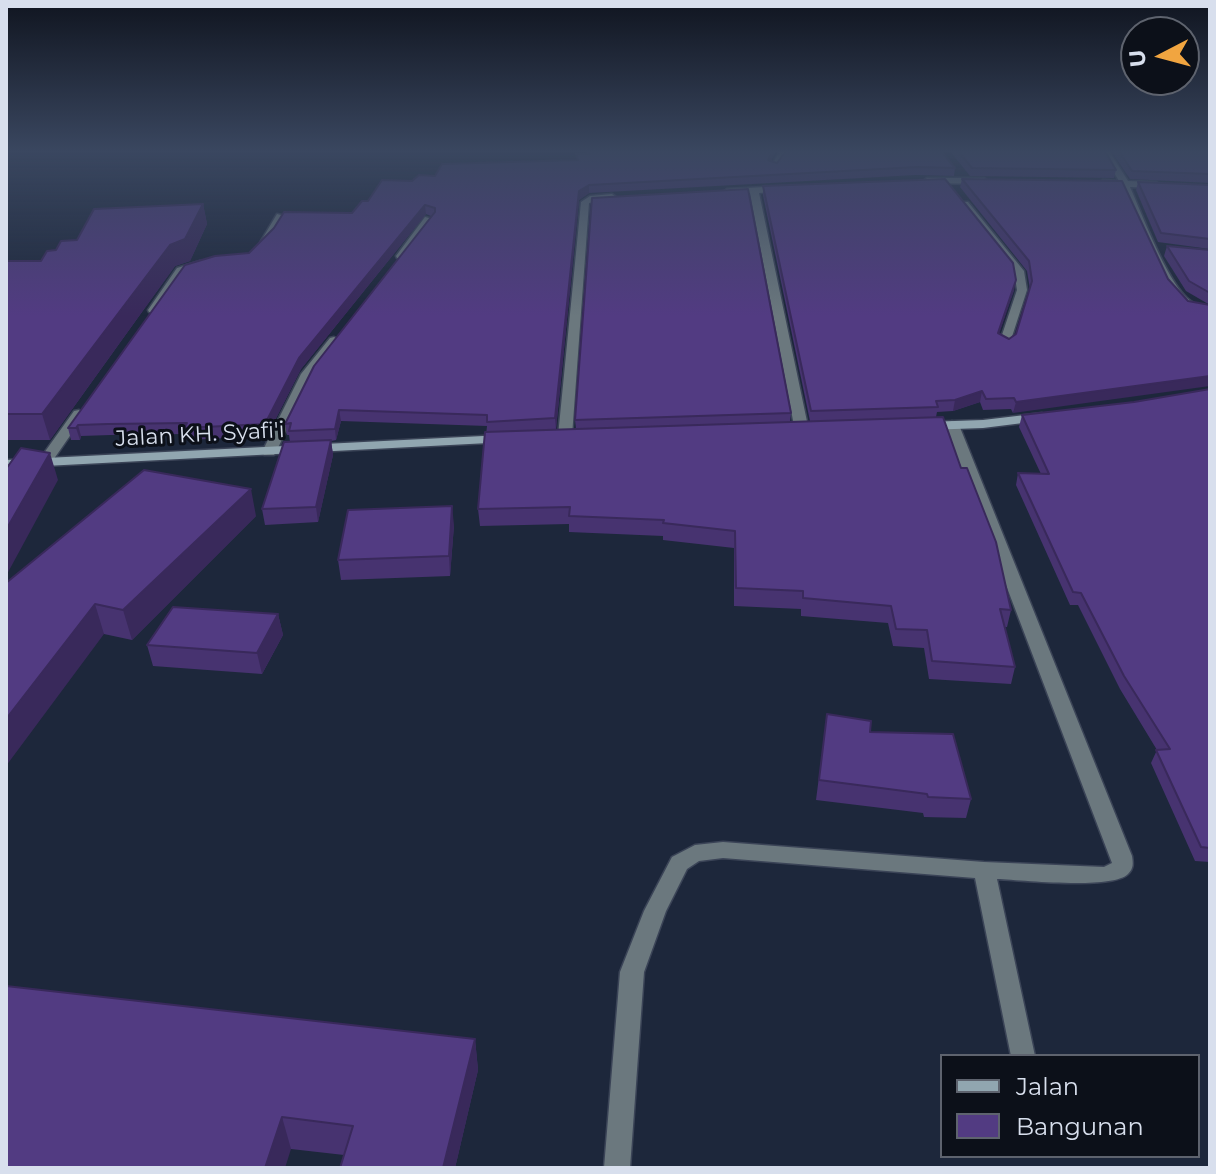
<!DOCTYPE html>
<style>
body{margin:0}
#map{position:relative;width:1216px;height:1174px;overflow:hidden;background:#1d273b;font-family:Montserrat,sans-serif}
canvas{display:block}
.frame{position:absolute;inset:0;border:8px solid #d8dfed;pointer-events:none}
.legend{position:absolute;left:940px;top:1054px;width:260px;height:104px;box-sizing:border-box;background:#0c1019;border:2px solid #5e636e;margin:0;padding:10px 14px;list-style:none;font-size:24px;color:#d8dfed}
.legend li{display:flex;align-items:center;gap:16px;height:40px}
.legend b{width:40px;border:2px solid #5e636e}
.north{position:absolute;left:1120px;top:16px;width:80px;height:80px;box-sizing:border-box;background:#0c1019;border:2px solid #5e636e;border-radius:50%;rotate:264deg;font-size:22px;font-weight:700;line-height:32px;text-align:center;color:#d8dfed}
.north::after{content:'';display:block;margin:auto;width:28px;height:36px;background:#f1a540;clip-path:polygon(50% 0,100% 100%,50% 72%,0 100%)}
</style>
<div id="map">
<canvas width="1216" height="1174"></canvas>
<div class="frame"></div>
<ul class="legend">
<li><b style="height:10px;background:#91a6b0"></b>Jalan</li>
<li><b style="height:22px;background:#523b82"></b>Bangunan</li>
</ul>
<div class="north">U</div>
</div>
<script>
const ctx = document.querySelector('canvas').getContext('2d');
ctx.lineJoin = 'round';
function trace(path, color, width, dash) {
  ctx.strokeStyle = color;
  ctx.lineWidth = width;
  ctx.lineCap = dash ? 'butt' : 'round';
  ctx.setLineDash(dash || []);
  ctx.stroke(path);
}
function fill(path, color) {
  ctx.fillStyle = color;
  ctx.fill(path, 'evenodd');
}
function write(font, color, halo, rows, align = 'center') {
  ctx.font = font + ' Montserrat,sans-serif';
  ctx.lineWidth = 6;
  ctx.setLineDash([]);
  ctx.textBaseline = 'middle';
  ctx.strokeStyle = halo;
  ctx.fillStyle = color;
  for (const [text, x, y, turn = 0] of rows) {
    ctx.save();
    ctx.translate(x, y);
    ctx.rotate((+turn || 0) * Math.PI / 180);
    ctx.textAlign = isNaN(turn) ? turn : align;
    if (halo) ctx.strokeText(text, 0, 0);
    ctx.fillText(text, 0, 0);
    ctx.restore();
  }
}
const minor = new Path2D(`
 M780,151h8l-12,17h-6z
 M1101,151h8l19,30 28,1 4,3 -4,3 -26,-1c12,27 36,92 57,111 7,7 15,8 23,10v6c-8,-2 -18,-3 -24,-6 -23,-12 -54,-96 -64,-122l-23,-3 4,-3 16,1z
 M927,178h57l4,3 -4,3 -60,-1 -1,-2z
 M784,186l4,3 -1,2 -28,2 50,238 -7,4 -7,-4 -45,-238 -23,2 -4,-3 4,-3z
 M612,194l4,3 -1,2 -26,4 -17,233 -7,4 -7,-4 23,-234 9,-6z
 M962,202h6l56,69 3,19 -18,56 -10,-2 18,-54 -3,-19 -52,-65z
 M277,214l8,2 -19,32h-6l-2,-2z
 M425,217l8,2 -28,39h-8l-1,-2z
 M200,261l4,1v4l-19,6 -28,40h-8l-1,-2 29,-42z
 M334,337l6,3 -27,35 -37,77 -2,3h-10l-2,-3 39,-78 29,-36z
 M79,410l6,4 -36,52h-10l-2,-3 2,-3 35,-49z
 M952,421l7,4 173,431c1,7 2,12 -4,18 -16,16 -106,6 -131,5l38,177h-24l-36,-178 -252,-20 -24,3 -12,8 -21,42 -22,61 -14,196h-26l16,-196 24,-61 28,-54 23,-12 28,-3 261,20 120,5 8,-4 -167,-438z`);
const secondary = new Path2D(`
 M1042,413l6,4 -1,3 -64,8 -57,2 -7,-4 7,-4 57,-2z
 M503,435l5,1v6l-502,26v-8z`);
trace(minor, '#3b4457', 3);
trace(secondary, '#3b4457', 3);
fill(minor, '#6b787e');
fill(secondary, '#91a6b0');
fill(new Path2D(`
 M586,151h190l-5,10 6,2 178,5 -1,8 -38,-1 -327,18 -10,7 -23,229h20l-1,-9 216,-7 -1,9 20,-1 -47,-226v-9l251,104 -15,43 10,6 7,-5 14,-45 -3,-18 -67,-84 2,-8 160,2 -109,232 -2,-4 -28,1 -3,-8 -27,9 -16,1 -1,5 75,193 -4,17h-2l10,40 -4,17 -82,-5 -5,-31 -31,-2 -5,-23 -87,-7v-7l-67,-3v-58l-71,-8v-4l-94,-4v-8l-89,2 -2,-17 9,-83 -146,-5 -5,19 -5,1 2,14 -15,67 -53,3 -3,-16 28,-67 -1,-7h-2l-2,-11 146,-208 -5,-2 -125,155 -34,67 -81,4 -1,-6 -74,1 -30,1 -1,4h-9l-3,-12 181,-175 103,-40 16,-12 44,-20 23,-5 142,-16 -1,-6h11z
 M950,151h155l11,19 -2,8 -144,-2z
 M1111,151h99v32l-80,-4z
 M1138,182l72,3v64l-52,-7 -22,-52z
 M203,204l4,20 -17,37 -15,5 -125,174h-44v-179h35l15,-11 21,-10z
 M1167,246l43,4v55l-24,-14 -22,-35z
 M1210,389v473l-15,-1 -44,-98 6,-13 -37,-61 -42,-84h-8l-54,-120 2,-12 23,1 -22,-47 3,-12 112,-13z
 M256,516l-124,124 -28,-6 -98,-51z
 M454,525l-4,51 -109,4 -3,-20z
 M278,614l5,21 -21,39 -109,-8 -6,-21z
 M827,714l43,18 101,67 -5,19 -42,-1 -1,-4 -107,-13z
 M475,1039l3,31 -23,98h-115l4,-13 -53,-6 -285,19z`), '#473370');
fill(new Path2D(`
 M773,151h3l-9,17 1,-8z
 M589,185v8l-10,7 -23,229 -1,-11 24,-227z
 M203,204l4,20 -17,37 -15,5 -125,174 -8,-26 128,-169z
 M425,205l1,9 -125,155 -34,67 -2,-12 34,-66z
 M1016,280l-2,10 -18,53 2,-10z
 M1210,376v10l-197,27 3,-11z
 M982,391l-2,11 -27,9 2,-11z
 M339,410l2,11 -5,19 -1,-11z
 M78,425l3,11 -1,4 -4,-12z
 M331,440l2,15 -15,67 -2,-15z
 M50,453l8,27 -52,96v-46z
 M251,489l5,27 -124,124 -9,-30z
 M452,506l2,19 -4,51 -1,-20z
 M95,604l9,30 -98,132v-47z
 M278,614l5,21 -21,39 -5,-21z
 M475,1039l3,31 -23,98h-12z
 M282,1117l9,32 -6,19h-20z`), '#39295b');
const building = new Path2D(`
 M589,151h184l-5,9 9,3 9,-12h155l14,17 -38,-1 -328,18 -10,6 -24,227 -68,4v-7l-148,-5 -4,19 -46,2 2,-8 -6,1 29,-58 121,-154v-4l-10,-3 -126,153 -34,66 -81,4 3,-5 -79,1 -30,1 -2,3h-8l117,-163 30,-9 34,-3 25,-25 10,-16 68,1 10,-12h6l14,-21 30,1 7,-6 16,1 7,-12 136,-4 -2,-6h14z
 M958,151h147l11,19 -144,-2z
 M1119,151h91v23l-78,-3z
 M945,179l68,84 3,17 -18,53 11,6 7,-5 16,-53 -3,-20 -67,-82 160,2 46,98 20,22 22,4v71l-194,26 -2,-4 -28,1 -4,-8 -27,9 -19,1 2,6 -127,4 -48,-225z
 M1138,182l72,3v54l-49,-6z
 M748,189l43,224 -216,7 17,-222z
 M203,204l-18,35 -15,6 -128,169h-36v-153h35l6,-10 9,-1 5,-9 16,-1 17,-31z
 M1167,246l43,4v43l-21,-12z
 M1210,389v459l-9,-1 -45,-97 14,-1 -46,-73 -43,-83 -8,-1 -55,-119 31,1 -27,-59 112,-13z
 M943,417l18,51h6l29,74 15,68 -11,-1 15,58 -83,-6 -5,-31 -31,-1 -5,-23 -88,-8v-7l-67,-3 -1,-57 -72,-8 1,-3 -95,-4 1,-9 -92,2 7,-77z
 M331,440l-15,67 -54,2 22,-67z
 M21,448l29,5 -44,77v-61z
 M144,470l107,19 -128,121 -28,-6 -89,115v-136z
 M452,506l-3,50 -111,4 10,-50z
 M173,607l105,7 -21,39 -110,-8z
 M827,714l44,7 -1,11 83,2 18,65 -43,-2 -1,-3 -108,-14z
 M6,986l469,53 -32,129h-103l13,-42 -71,-9 -17,51h-259z`);
fill(building, '#523b82');
trace(building, '#39295b', 2);
const sky = ctx.createLinearGradient(0, 0, 0, 316);
sky.addColorStop(0, '#101520');
sky.addColorStop(0.48, '#3a4760');
sky.addColorStop(1, '#3a476000');
ctx.fillStyle = sky;
ctx.fillRect(0, 0, 1216, 316);
write('22px', '#d8dfed', '#0c1019', [
 ["Jalan KH. Syafi'i",200,435,-3]
]);
</script>
